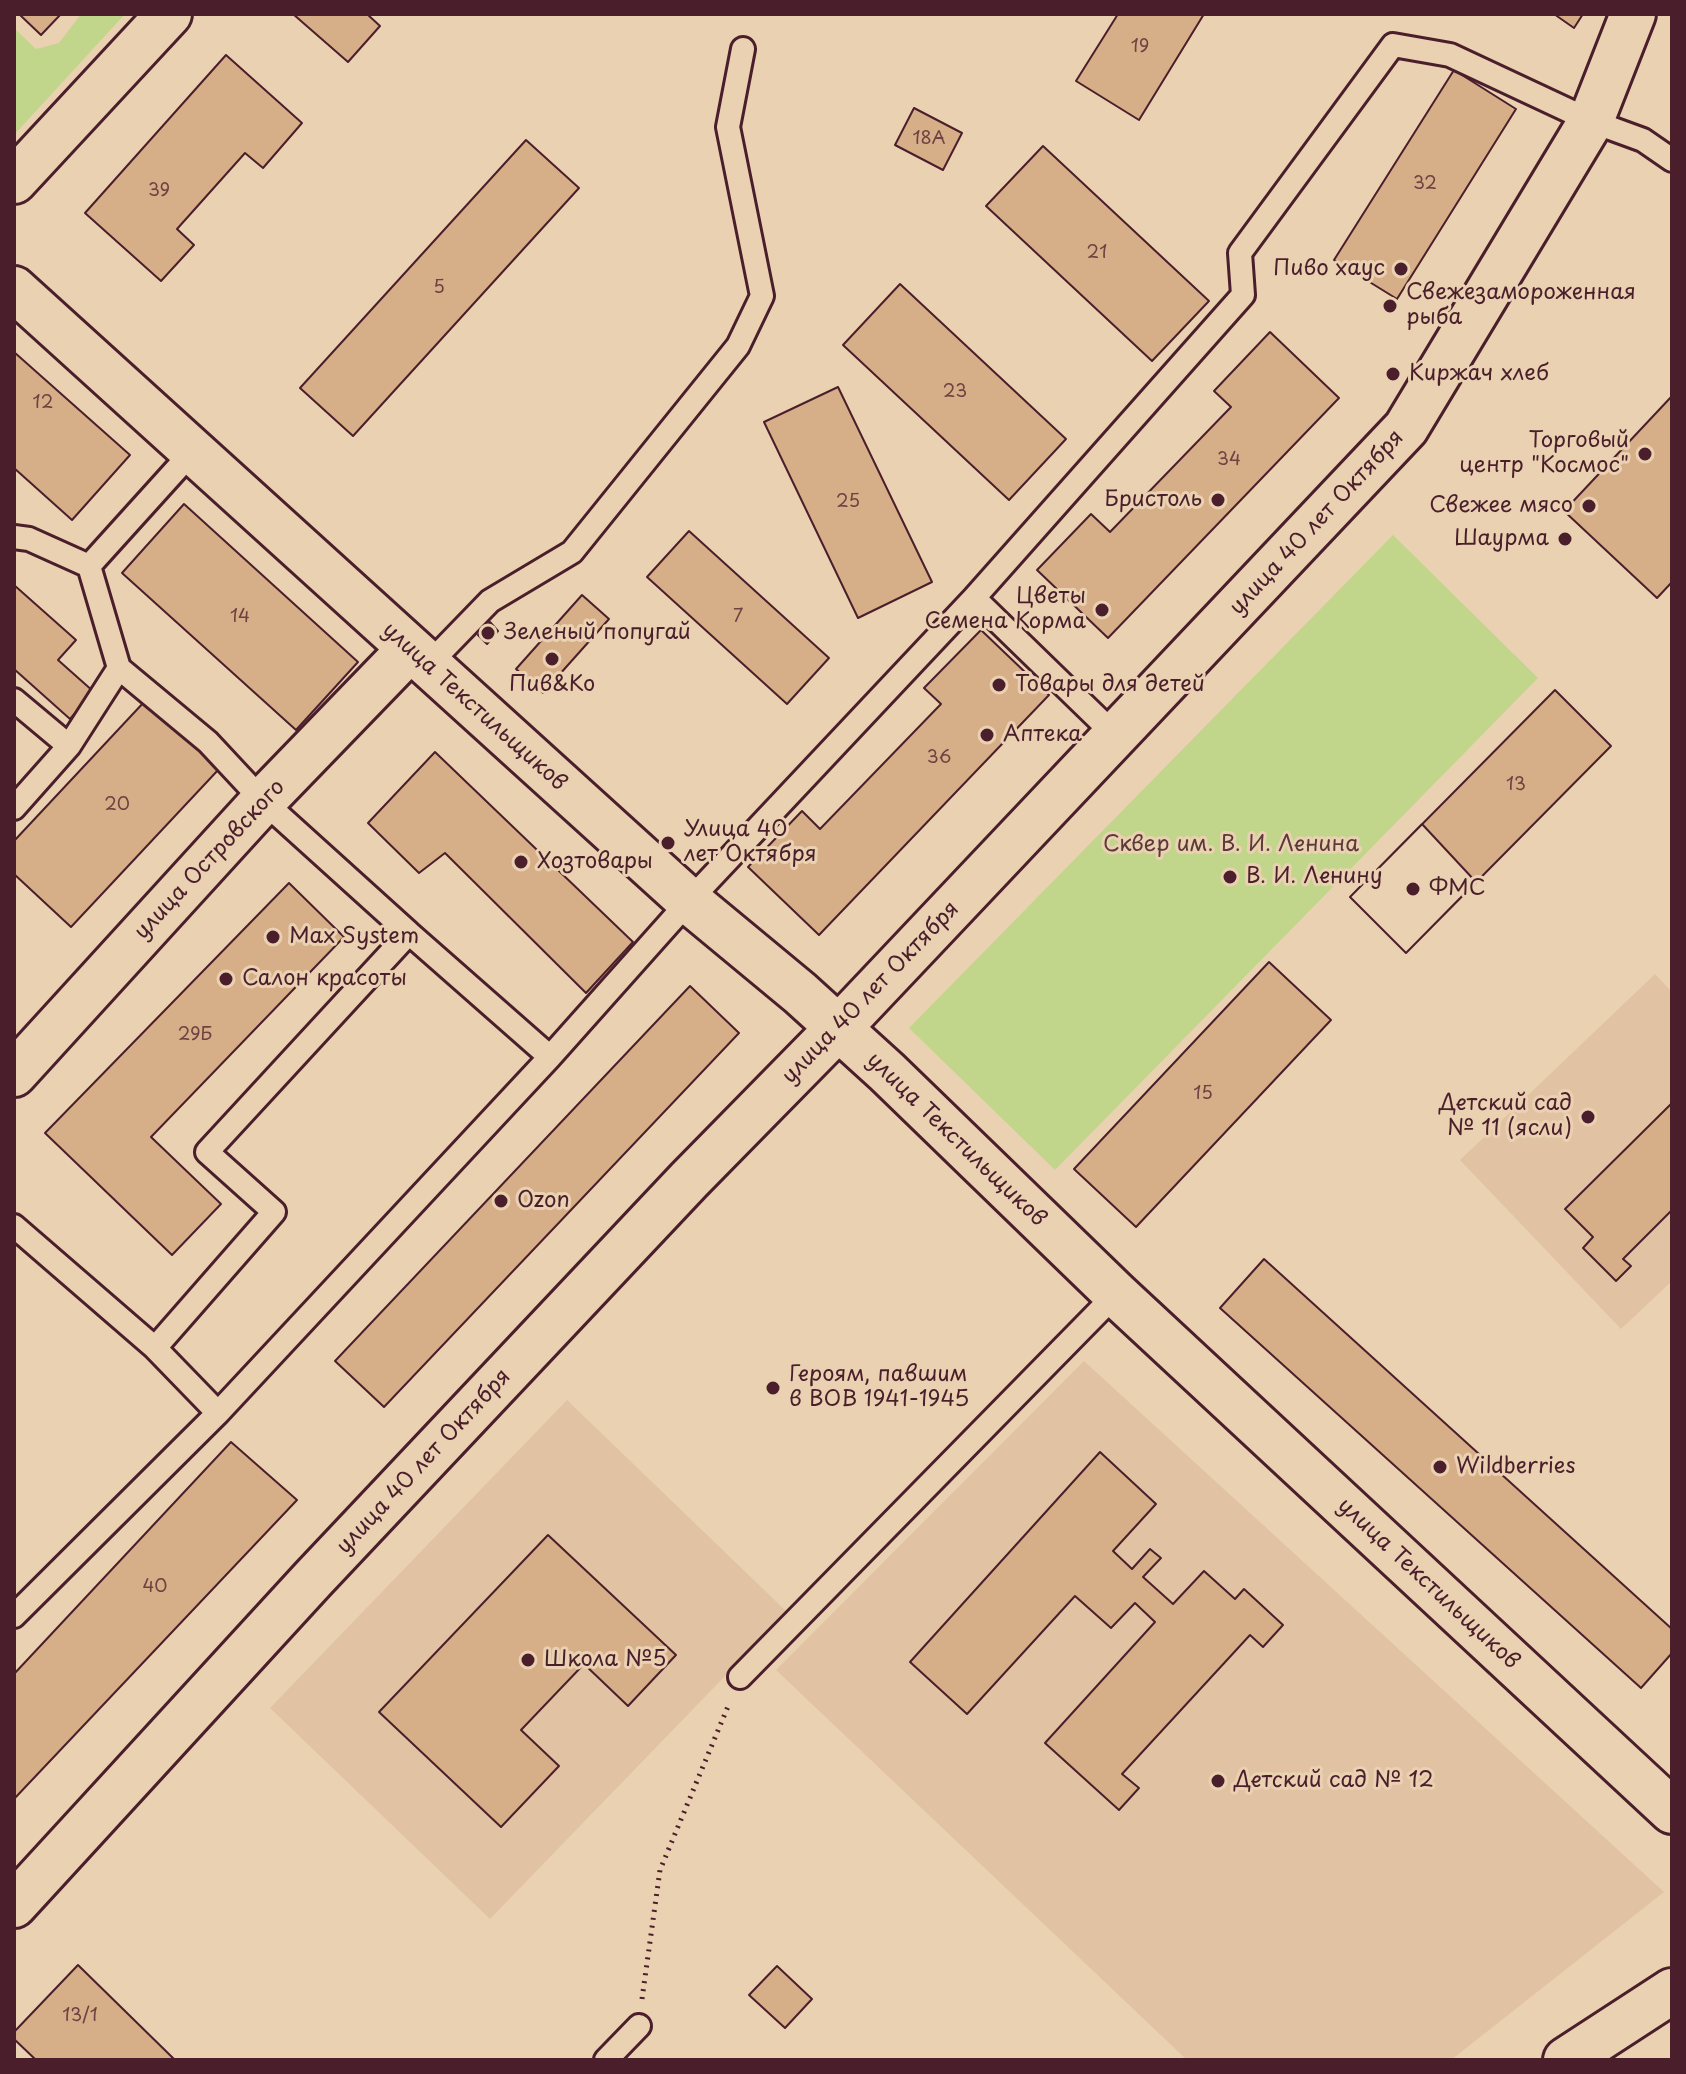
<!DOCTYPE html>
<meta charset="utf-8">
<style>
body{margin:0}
#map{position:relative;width:1686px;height:2074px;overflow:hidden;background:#ead1b2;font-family:"Playpen Sans",sans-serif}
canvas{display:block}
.frame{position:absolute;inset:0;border:16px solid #4a1f2b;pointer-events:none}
</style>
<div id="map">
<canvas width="1686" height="2074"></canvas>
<div class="frame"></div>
</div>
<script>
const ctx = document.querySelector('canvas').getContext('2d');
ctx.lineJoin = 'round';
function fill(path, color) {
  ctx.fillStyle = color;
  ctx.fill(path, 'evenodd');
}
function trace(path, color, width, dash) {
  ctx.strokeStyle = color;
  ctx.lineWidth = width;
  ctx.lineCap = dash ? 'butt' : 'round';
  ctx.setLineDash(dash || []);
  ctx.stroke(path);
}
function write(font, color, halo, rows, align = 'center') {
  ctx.font = font + ' "Playpen Sans",sans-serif';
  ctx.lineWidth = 6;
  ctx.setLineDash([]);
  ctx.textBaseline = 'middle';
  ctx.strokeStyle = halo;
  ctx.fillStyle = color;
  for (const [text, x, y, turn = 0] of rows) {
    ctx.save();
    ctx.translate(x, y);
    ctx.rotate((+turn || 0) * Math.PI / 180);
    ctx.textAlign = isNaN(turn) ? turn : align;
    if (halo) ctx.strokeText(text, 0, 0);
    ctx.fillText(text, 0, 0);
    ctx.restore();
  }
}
fill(new Path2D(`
 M1655,974l17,18v289l-51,48 -161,-169z
 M1084,1361l580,531 -213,168h-264l-411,-390z
 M567,1400l220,212 -297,307 -220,-211z`), '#e1c3a3');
fill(new Path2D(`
 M81,14h44l-111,121v-107l22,21 23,-6z
 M1393,535l145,143 -483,492 -146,-142z`), '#c2d68b');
const building = new Path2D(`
 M19,14h42l-20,21z
 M293,14h74l13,12 -32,36z
 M1118,14h86l-65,106 -63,-39z
 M1554,14h29l-9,14z
 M226,55l76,68 -39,45 -18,-15 -68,76 17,16 -33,36 -76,-68z
 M1454,70l62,39 -119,190 -63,-39z
 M914,108l48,25 -19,37 -48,-25z
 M526,140l53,48 -226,248 -53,-48z
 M1043,146l166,155 -57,60 -166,-155z
 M900,284l166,155 -57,61 -166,-155z
 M1270,332l69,66 -231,240 -71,-68 54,-56 19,18 121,-125 -17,-16z
 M14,352l116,103 -58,65 -58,-52z
 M838,387l94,195 -74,36 -94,-196z
 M1672,396v186l-15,16 -93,-87z
 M184,504l174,158 -62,68 -174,-157z
 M689,531l140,127 -42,46 -140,-127z
 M14,585l62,55 -18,20 36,32 -24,27 -56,-50z
 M582,595l27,24 -66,74 -27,-24z
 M490,622l8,9 -11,13 -9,-9z
 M981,630l68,65 -230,240 -71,-68 54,-56 18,18 121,-125 -17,-16z
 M1555,690l56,56 -205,207 -56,-56z
 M145,701l74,68 -148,158 -57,-53v-33z
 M435,752l198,190 -47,51 -141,-140 -26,20 -51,-50z
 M1422,824l54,58 -70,71 -56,-56z
 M289,883l55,54 -193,200 70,67 -49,51 -127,-122z
 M1269,962l62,58 -195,207 -62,-58z
 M690,986l49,47 -355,374 -49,-46z
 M1672,1103v107l-49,49 8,7 -15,15 -33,-33 10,-11 -28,-28z
 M1264,1259l408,370v24l-31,35 -421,-380z
 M231,1442l66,58 -283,299v-125z
 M1100,1452l56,52 -43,47 19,18 18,-20 11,9 -18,19 30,27 31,-33 31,28 9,-10 39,36 -20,22 -13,-12 -128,139 17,14 -20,22 -74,-67 110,-121 -20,-19 -24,25 -36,-32 -108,118 -57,-52z
 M548,1535l128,120 -48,51 -44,-42 -63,66 38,36 -58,61 -122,-115z
 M78,1965l97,95h-139l-22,-21v-7z
 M777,1966l35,33 -27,29 -36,-33z`);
fill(building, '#d6ae87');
trace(building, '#4a1f2b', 2);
const service = new Path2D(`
 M14,537l15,2 60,27
 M89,566l103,-114
 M974,598l143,139
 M428,665l62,-64 82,-49 166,-206 24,-50 -34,-169 15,-78
 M14,700l55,46 50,-78 -30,-102
 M14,808l55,-62
 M550,1057l139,-156 285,-303 269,-303 -3,-42 153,-208 57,10 141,66 52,19 29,20
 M14,1226l141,122 119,-136 -67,-60 202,-219 -146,-132 -55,-59 -89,-74
 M155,1348l63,65 332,-356 -141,-124
 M14,1616l204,-203
 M740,1677l376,-383
 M606,2060l33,-34`);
const minor = new Path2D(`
 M14,181l155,-167
 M14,1074l249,-273 147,-152
 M1566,2060l106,-69`);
const tertiary = new Path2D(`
 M14,289l675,612 111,92 87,79 229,222 556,517
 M14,1905l299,-326 376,-399 161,-164 556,-588 185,-307 42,-107`);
trace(service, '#4a1f2b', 28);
trace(minor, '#4a1f2b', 50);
trace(tertiary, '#4a1f2b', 50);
trace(new Path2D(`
 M642,1999l18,-129 69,-166`), '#4a1f2b', 5, [2, 6]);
trace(service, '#ead1b2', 22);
trace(minor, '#ead1b2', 44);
trace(tertiary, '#ead1b2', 44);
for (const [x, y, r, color] of [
 [1401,269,8,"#4a1f2b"],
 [1390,306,8,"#4a1f2b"],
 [1393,374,8,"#4a1f2b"],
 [1645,454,8,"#4a1f2b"],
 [1218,500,8,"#4a1f2b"],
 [1589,506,8,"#4a1f2b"],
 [1565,539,8,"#4a1f2b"],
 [1102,610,8,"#4a1f2b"],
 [488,633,8,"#4a1f2b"],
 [552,659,8,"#4a1f2b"],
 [999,685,8,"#4a1f2b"],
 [987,735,8,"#4a1f2b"],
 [668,843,8,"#4a1f2b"],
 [521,862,8,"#4a1f2b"],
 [1230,877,8,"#4a1f2b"],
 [1413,889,8,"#4a1f2b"],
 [273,937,8,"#4a1f2b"],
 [226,979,8,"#4a1f2b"],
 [1588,1117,8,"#4a1f2b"],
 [501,1201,8,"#4a1f2b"],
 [773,1388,8,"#4a1f2b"],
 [1440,1467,8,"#4a1f2b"],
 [528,1660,8,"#4a1f2b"],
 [1218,1781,8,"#4a1f2b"]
]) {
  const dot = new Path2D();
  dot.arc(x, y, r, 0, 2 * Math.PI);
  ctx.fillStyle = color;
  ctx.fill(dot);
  trace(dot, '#ead1b2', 3);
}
write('18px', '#6d4342', null, [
 ["19",1140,47],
 ["18А",929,139],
 ["32",1425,184],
 ["39",159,191],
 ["21",1097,253],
 ["5",439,288],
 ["23",955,392],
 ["12",43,403],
 ["34",1229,460],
 ["25",848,502],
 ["14",240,617],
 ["7",738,617],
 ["36",939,758],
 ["13",1516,785],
 ["20",117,805],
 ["29Б",195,1035],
 ["15",1203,1094],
 ["40",155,1587],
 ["13/1",80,2016]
]);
write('22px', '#4a1f2b', '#ead1b2', [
 ["Пиво хаус",1385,269,"right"],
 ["Свежезамороженная",1406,293],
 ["рыба",1406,318],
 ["Киржач хлеб",1409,374],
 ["Торговый",1629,441,"right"],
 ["центр \"Космос\"",1629,466,"right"],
 ["Бристоль",1202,500,"right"],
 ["Свежее мясо",1573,506,"right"],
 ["Шаурма",1549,539,"right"],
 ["Цветы",1086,597,"right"],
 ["Семена Корма",1086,622,"right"],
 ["Зеленый попугай",504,633],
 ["Пив&Ко",552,685,"center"],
 ["Товары для детей",1015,685],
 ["Аптека",1003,735],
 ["Улица 40",684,830],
 ["лет Октября",684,855],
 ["Хозтовары",537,862],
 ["В. И. Ленину",1246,877],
 ["ФМС",1429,889],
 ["Max System",289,937],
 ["Салон красоты",242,979],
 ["Детский сад",1572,1104,"right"],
 ["№ 11 (ясли)",1572,1129,"right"],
 ["Ozon",517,1201],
 ["Героям, павшим",789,1375],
 ["в ВОВ 1941-1945",789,1400],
 ["Wildberries",1456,1467],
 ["Школа №5",544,1660],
 ["Детский сад № 12",1234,1781]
], 'left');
write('22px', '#4a1f2b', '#ead1b2', [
 ["улица 40 лет Октября",1317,523,-47],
 ["улица Текстильщиков",474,707,42],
 ["улица Островского",210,860,-47],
 ["улица 40 лет Октября",871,993,-46],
 ["улица Текстильщиков",956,1140,44],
 ["улица 40 лет Октября",424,1462,-47],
 ["улица Текстильщиков",1428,1584,43]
]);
write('22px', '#5c3a39', '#ead1b2', [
 ["Сквер им. В. И. Ленина",1231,845]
]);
</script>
